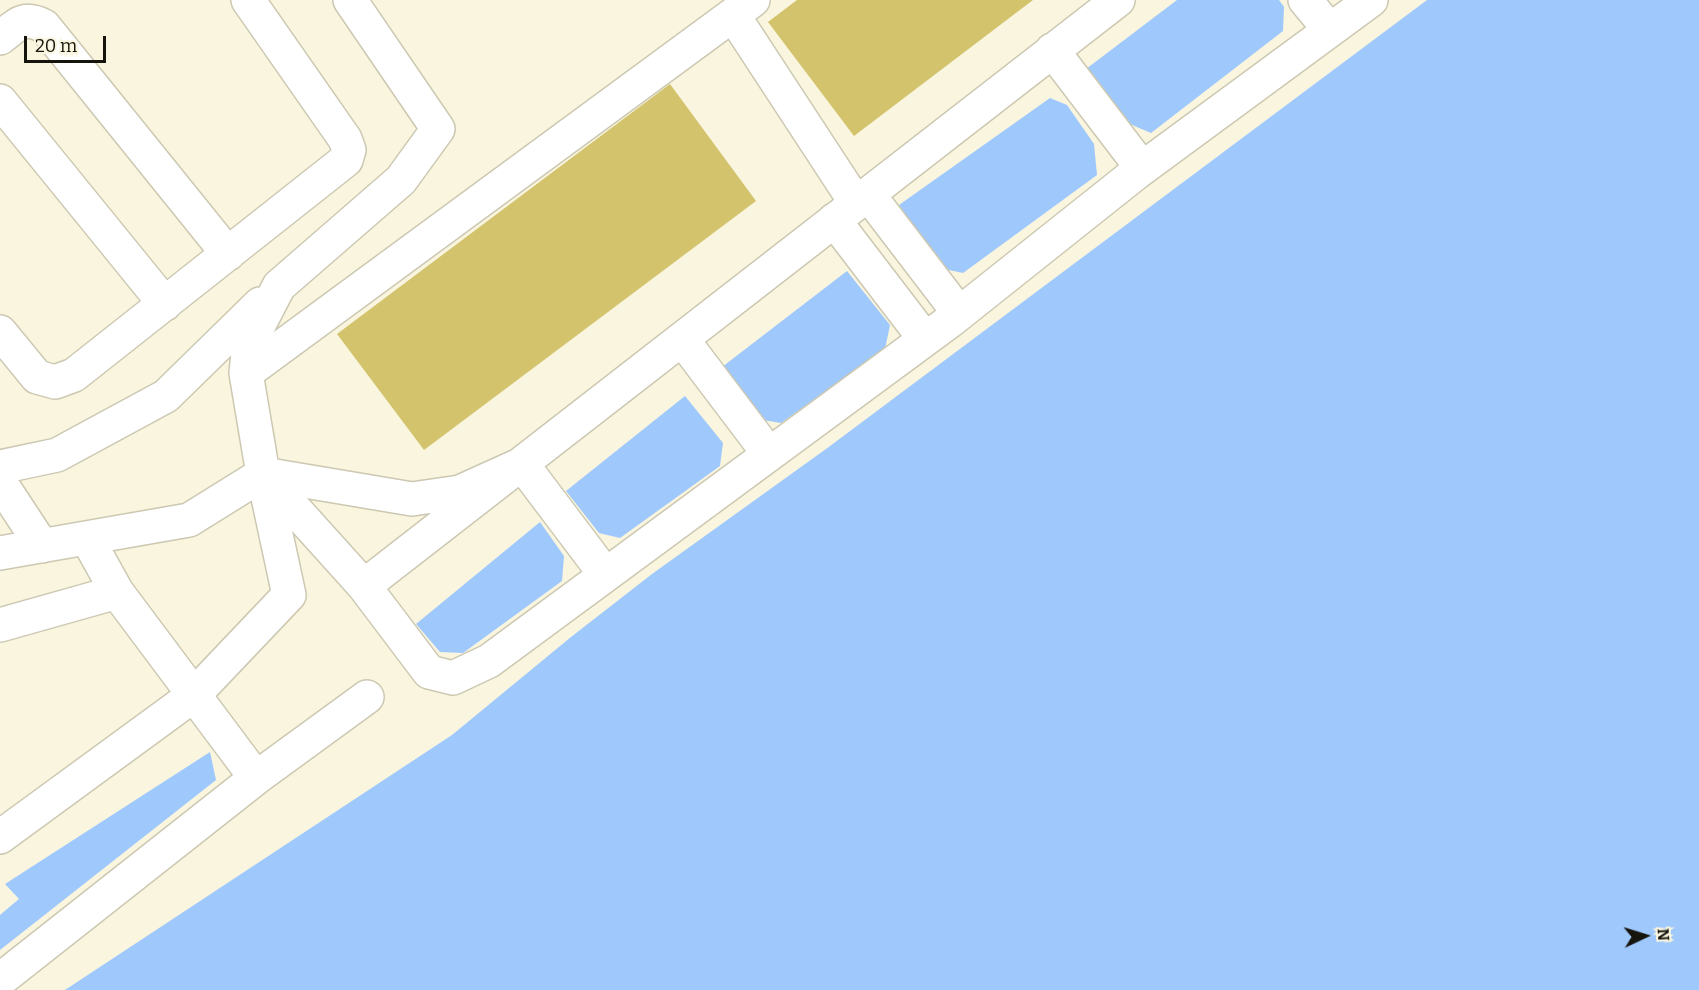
<!DOCTYPE html>
<style>
body{margin:0}
#map{position:relative;width:1699px;height:990px;overflow:hidden;background:#f9f5de;font-family:Bitter,serif}
canvas{display:block}
.north{position:absolute;left:1615px;top:906px;width:60px;height:60px;-webkit-text-stroke:4px #f9f5de;paint-order:stroke;rotate:86deg;font-size:16px;font-weight:700;line-height:24px;text-align:center;color:#16150d}
.north::after{content:'';display:block;margin:auto;width:21px;height:27px;background:#16150d;clip-path:polygon(50% 0,100% 100%,50% 72%,0 100%)}
.scale{position:absolute;left:24px;top:36px;width:82px;height:27px;box-sizing:border-box;border:3px solid #16150d;border-top:0;padding-left:8px;font-size:18px;line-height:21px;white-space:nowrap;color:#16150d;-webkit-text-stroke:4px #f9f5de;paint-order:stroke}
</style>
<div id="map">
<canvas width="1699" height="990"></canvas>
<div class="north">N</div>
<div class="scale">20 m</div>
</div>
<script>
const ctx = document.querySelector('canvas').getContext('2d');
ctx.lineJoin = 'round';
function fill(path, color) {
  ctx.fillStyle = color;
  ctx.fill(path, 'evenodd');
}
function trace(path, color, width, dash) {
  ctx.strokeStyle = color;
  ctx.lineWidth = width;
  ctx.lineCap = dash ? 'butt' : 'round';
  ctx.setLineDash(dash || []);
  ctx.stroke(path);
}
fill(new Path2D(`
 M1177,0h102l5,7 -1,24 -132,102 -33,-14 -32,-50z
 M1427,0h272v990h-1634l387,-255 119,-98 81,-63 174,-125z
 M1050,98l17,7 27,39 3,31 -134,98 -28,-6 -36,-62z
 M847,271l43,54 -5,24 -104,74 -18,-3 -41,-53z
 M685,396l38,47 -3,23 -100,72 -21,-5 -33,-42z
 M540,522l24,34 -2,25 -99,72 -23,-1 -24,-28z
 M210,752l6,28 -216,170v-35l19,-16 -14,-15z`), '#9fc8fd');
fill(new Path2D(`
 M797,0h236l-179,136 -86,-114z
 M670,84l86,117 -332,249 -87,-116z`), '#d3c36d');
const minor = new Path2D(`
 M1305,0l25,30
 M733,15l123,188
 M0,38c18,-13 22,-23 44,-12l184,228
 M1052,50l90,118
 M0,101l165,203
 M868,194l91,119
 M834,220l91,119
 M0,332l37,45 18,5 19,-7 272,-215 3,-10 -4,-11 -97,-139
 M682,339l87,115
 M246,373l507,-373
 M0,467l57,-12 109,-59 94,-92
 M263,474l101,112 65,86 24,6 36,-17 461,-340 186,-148 235,-173
 M0,482l42,64
 M87,538l30,54 139,186
 M0,553l189,-33 74,-46 149,25 48,-7 62,-28 83,110
 M364,586l754,-586
 M0,625l117,-33
 M0,837l194,-142 95,-100 -26,-121 -17,-101 3,-29 30,-58 122,-106 37,-51 -88,-129
 M0,980l256,-202 111,-81`);
trace(minor, '#ccc8b2', 36);
trace(minor, '#fff', 33);
</script>
